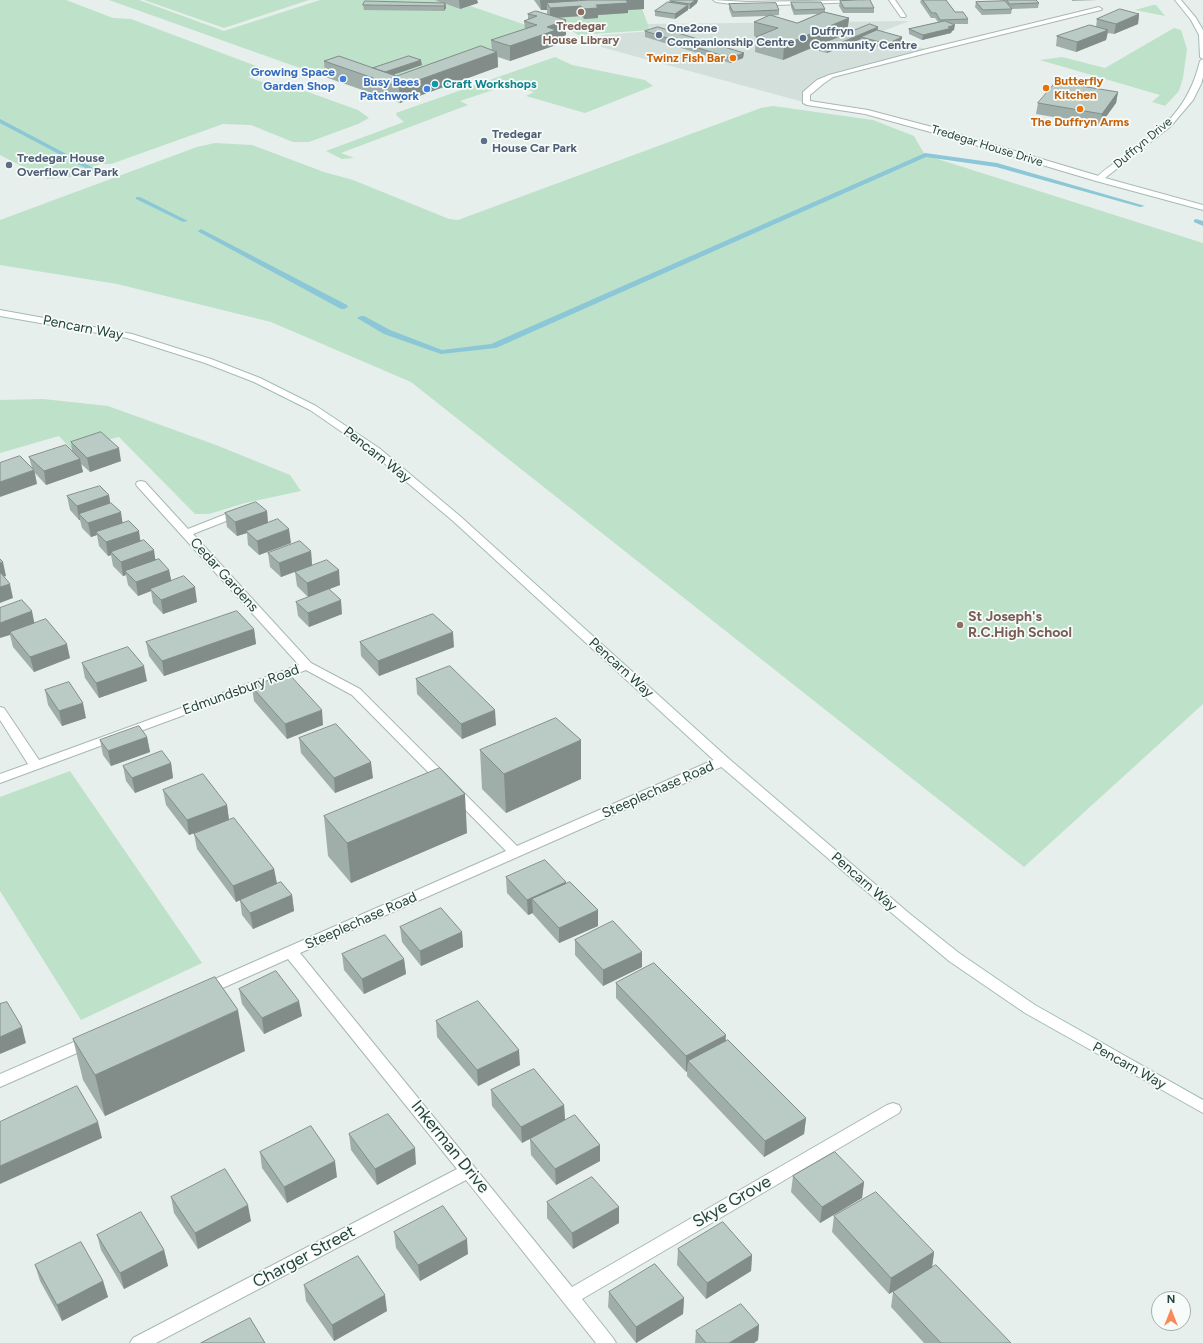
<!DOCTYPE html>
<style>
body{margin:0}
#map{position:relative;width:1203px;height:1343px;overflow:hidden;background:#e6efeb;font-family:Figtree,sans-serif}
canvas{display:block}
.north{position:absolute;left:1151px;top:1291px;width:40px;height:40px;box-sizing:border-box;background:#f7fbf9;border:1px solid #a2b1ad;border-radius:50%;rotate:0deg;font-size:11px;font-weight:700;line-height:16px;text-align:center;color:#23433c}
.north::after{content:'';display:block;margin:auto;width:14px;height:18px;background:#fa8959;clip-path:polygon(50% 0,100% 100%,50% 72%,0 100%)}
</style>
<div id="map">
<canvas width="1203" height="1343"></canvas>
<div class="north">N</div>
</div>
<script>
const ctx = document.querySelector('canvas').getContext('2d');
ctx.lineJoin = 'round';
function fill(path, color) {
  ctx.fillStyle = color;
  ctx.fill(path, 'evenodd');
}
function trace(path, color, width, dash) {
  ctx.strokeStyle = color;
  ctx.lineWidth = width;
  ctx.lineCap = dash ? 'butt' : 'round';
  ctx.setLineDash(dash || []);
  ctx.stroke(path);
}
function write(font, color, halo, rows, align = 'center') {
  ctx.font = font + ' Figtree,sans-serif';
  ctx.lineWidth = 3.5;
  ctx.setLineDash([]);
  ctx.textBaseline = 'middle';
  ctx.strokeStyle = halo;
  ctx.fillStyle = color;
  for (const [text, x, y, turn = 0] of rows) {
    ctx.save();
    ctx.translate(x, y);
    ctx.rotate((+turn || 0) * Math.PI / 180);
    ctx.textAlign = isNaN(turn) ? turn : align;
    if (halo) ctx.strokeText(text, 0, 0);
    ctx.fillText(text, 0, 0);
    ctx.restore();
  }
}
fill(new Path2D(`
 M909,21l-36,14 56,15 -98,26 -24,18v9l-206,-56v-12l52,-4 -6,-7z`), '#d3dfdb');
fill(new Path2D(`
 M0,0h66l47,18 18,1 136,51 -19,7 17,6 15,-1 78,28 11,8 -11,6 -49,18h-16l-42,-17 -28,-1 -112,40h-11l-30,13 -23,2 -47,-24z
 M109,0h30l85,31 96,-31h115l25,9 10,-3 62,21 5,4 -140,61 -57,-20 -15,5z
 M144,0h165l-85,28z
 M1153,5h3l9,11 -30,-6z
 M641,6l9,24 -72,5 -33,-22z
 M1174,28l7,2 6,19 -4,29 -4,13 -14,15 -13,-4 8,-7 -120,-35 22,-3 43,11z
 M555,57l17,8 73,15 8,6 -68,27 -59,-17 8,-4 -23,-8 -51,17 8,4 -127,48 13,5 -12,1 -16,-8 78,-29 -7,-6 -1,-3z
 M773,106l100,14 41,16 11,19 278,88v461l-179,163 -613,-485 -140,-60 -154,-38 -117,-19v-45l197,-73 18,-4 37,2 72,27 29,8 96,39 9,1 303,-112z
 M43,399l65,7 108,39 74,30 11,16 -56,12 -36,11h-14l-76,-77 -48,12 -12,-13 -59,17v-53z
 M70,771l132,192 -121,57 -81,-129v-94z`), '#bee1c9');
fill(new Path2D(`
 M0,119l97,51 1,1 -5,1 -93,-49z
 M925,153l72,10 148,43 -5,1 -144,-40 -70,-10 -430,191 -55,6 -57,-20 -27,-16 4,-2h3l26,14 52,20 49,-6z
 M136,197h4l48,24 -5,1 -47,-23z
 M1196,219l7,2v5l-9,-4v-2z
 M201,229l146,76 1,2 -4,2h-3l-142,-77 -1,-1z`), '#8bc7d7');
const street = new Path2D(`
 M713,0l34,2 116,-2 -3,2 -113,4 -31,-4z
 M889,0h6l11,16 -1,1h-4z
 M1099,7l3,2 -1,1 -170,42 -98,25 -10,7 -13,11v6l58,9 83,22 151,45v4h-6l-151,-45 -80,-22 -58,-9 -4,-2v-11l14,-12 12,-5 98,-26z
 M141,481l4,1 43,47 48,-19h8l1,2 -1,2 -51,20 118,129 49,26 157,157 201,-88h10l1,3 -1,3 -428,189 272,334 315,-182 6,-2 6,2 2,4 -2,4 -317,186 31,39 3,5h-20l-130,-163 -310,163h-26l3,-5 324,-169 -169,-210 -79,35 -5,1 -5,-1 -2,-4 2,-4 307,-135 -154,-156 -46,-25 -306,113v-9l28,-10 -28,-44v-13l4,1 35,52 260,-95 -162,-179 -1,-2 1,-2z
 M90,1035l5,2 3,4 -3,4 -95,42v-13z`);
const secondary = new Path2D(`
 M1175,0h6l15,18 7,12v47l-2,7 -8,16 -22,26 -66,52 98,27v5l-107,-29 -1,-2c8,-9 20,-16 29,-23 39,-28 64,-46 76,-95l3,-2 -3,-2 -1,-22 -8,-15z
 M0,310l132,24 79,25 49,19 56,28 63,42 82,69 267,241 182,156 49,39 76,52 168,95v13l-178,-100 -76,-52 -49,-41 -182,-156 -265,-243 -82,-69 -61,-42 -56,-28 -49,-19 -78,-25 -127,-22z`);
trace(street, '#a8b8b3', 2);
trace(secondary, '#a3bcb4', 2);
fill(street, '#fff');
fill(secondary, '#fff');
fill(new Path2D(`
 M435,0h42l1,3 -18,6 -14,-5v4l-2,3 -80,-1 -1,-5 79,-2z
 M534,0h44v1l66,8 -16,1v3l-30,2v3l-14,1 -3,-3 -23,2 8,17 -10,4v6l-46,16 -12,-4v10l-98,36 -75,-26 -1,-16 49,7 49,-3 -29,10 3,1 96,-26 -1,-10 34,-11 -1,-8 4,-2v-5l20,1 -1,-2v-3h-6z
 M921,0h25l9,12 13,7v5h-15l1,6 -2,1 -1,2 -29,7 -13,-6v-5l29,-7 -3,-4h-4l-11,-16z
 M1003,0h33l3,3 -1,5 -26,1 -1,5 -29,1 -7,-8 1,-5 27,-1z
 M1072,0h26l-26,1z
 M670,1l27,2 -7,6h-2v1l-13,9 -20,-3v-5l15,-9z
 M840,1l34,7v5h-31l-4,-7z
 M791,2l34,7v3l24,6 -2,15 -64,27 -28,-8 1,-15 -2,-1v-14l15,-6 -37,1 -3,-8v-5l50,6v5l-8,1 26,7 21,-9 -24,1 -3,-8z
 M1139,14l-1,10 -24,10 -6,-1 -2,7 -30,12 -20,-6 1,-10 39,-9 1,-8z
 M878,27l-1,4 25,11 -16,7 -25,-7v-3l-34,14 -8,-2v-6z
 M645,31l99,22 -1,5 -13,5 -85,-26z
 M1118,92l-2,11 -16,22 -64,-11 2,-11z
 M71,442l50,19 -31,11 -9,-8 2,8 -37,13 -11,-12 2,11 -5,-16 -3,-11 43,-6z
 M109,495l1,8 13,20 18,18 15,19 13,10 2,11 26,21 -34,12 -10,-11 -2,-12 -13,5 -10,-11 -2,-10 -3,1 -10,-10 -2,-11 -3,1 -9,-10 -2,-11 -6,2 -9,-9 -2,-8h-1l-9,-10 -3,-14z
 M267,511l1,12 23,20 -32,12 -11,-10 -1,-12 -10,3 -10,-9 -2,-14z
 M311,551l1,14 28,20 -32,12 -11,-11 -2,-14 -14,5 -11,-10 -2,-14z
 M296,602l46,12 -33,13 -11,-11z
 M0,608l34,15 36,35 -36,14 -21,-25 -3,-12z
 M254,629l2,15 -92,32 -15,-20 -3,-14z
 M360,642l94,5 -75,29 -18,-20z
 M82,663l65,18 -48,17 -14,-20z
 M416,679l80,46 -34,14 -45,-45z
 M252,687l71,38 -36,14 -33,-38z
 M45,690l41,28 -24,8 -14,-21z
 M147,737l3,15 -39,14 -8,-11 -3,-15z
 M299,738l74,40 -38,15 -34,-40z
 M581,740v39l-75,34 -24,-24 -2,-39z
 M171,763l2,15 -38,15 -9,-12 -3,-15z
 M163,790l64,15 2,15 -40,15 -23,-30z
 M324,816l143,17 -116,50 -23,-27z
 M194,834l80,35 3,15 15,11 2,16 -41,18 -11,-14 -2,-15 -4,2 -39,-53z
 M506,877l60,5v2l32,26v16l-39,17 -26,-29v-1l-5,2 -21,-22z
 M400,927l62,5 1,15 -42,19 -19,-24z
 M575,940l67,27 -39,19 -28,-31z
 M342,954l62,5 2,15 -42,20 -20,-24z
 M616,983l110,57 80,78 -2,16 -40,23 -77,-81v-5l-1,1 -70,-74z
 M239,989l63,27 -38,18 -22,-30z
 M436,1021l84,44 -42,21 -41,-49z
 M73,1039l172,12 -140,65 -22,-36z
 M491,1090l73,15 1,15 -43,23 -30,-37z
 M349,1134l67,30 -39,21 -26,-35z
 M530,1139l70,22 -44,24 -25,-30z
 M260,1152l77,25 -50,26 -25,-35z
 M793,1176l71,6 -2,16 -42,25 -29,-31z
 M171,1197l80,24 -53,28 -24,-36z
 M547,1202l72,5v16l-46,26 -26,-31z
 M834,1216l100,36 -2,15 79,76h-87l-33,-36 2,-15 14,-9 -18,11 -57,-62z
 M394,1232l74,22 -48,27 -24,-33z
 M97,1235l67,15 4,16 -44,23 -23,-39z
 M678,1249l74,6 -1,16 -45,28 -29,-34z
 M35,1265l68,16 5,16 -46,24 -22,-40z
 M304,1285l83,26 -53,30 -28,-40z
 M609,1292l75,6 -1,16 -47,29 -28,-36z
 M759,1325l-1,15 -4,3h-59l1,-12z`), '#a0aea9');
fill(new Path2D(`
 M459,0h18l1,3 -18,6z
 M540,0h38v6h3v10l-31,2v-10l-3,-5v7h-6z
 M626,0h18v9l-16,1v3l-30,2v3l-14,1 -1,-10 13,-4z
 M695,0h3l-1,3 -7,6v-5z
 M445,3l1,5 -2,3v-5z
 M688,5v5l-13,9v-5z
 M1139,14l-1,10 -24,10 2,-10z
 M849,18l-2,15 -64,27 1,-15z
 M566,20v15l-10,4v6l-46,16v-15l37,-19z
 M955,25l-1,5 -2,1 -1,2 -29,7 1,-5z
 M878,27l-1,5 -16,5v2l-34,14 1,-5z
 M1108,30l-2,10 -30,12 1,-10z
 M902,37v5l-16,7 1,-5z
 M497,52l1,15 -98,36 -1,-16z
 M744,53l-1,5 -13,5v-5z
 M421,60l1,5 -41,14 -1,-5z
 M1118,92l-2,11 -16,22 2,-11z
 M119,448l2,13 -31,11 -3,-14z
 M80,459l3,13 -37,13 -2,-14z
 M34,470l3,14 -37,13v-15z
 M109,495l2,14 -32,5 1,6h-1l-2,-14z
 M267,511l1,14 -22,6 1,2 -10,3 -2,-14z
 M121,512l2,14 -27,6 1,3 -6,2 -3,-14z
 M289,529l2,14 -32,12 -2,-14z
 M139,531l2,14 -30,7v3l-3,1 -2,-14z
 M154,550l2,14 -31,7 1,4 -3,1 -2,-14z
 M311,551l1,14 -31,12 -2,-14z
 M3,562l3,14 -6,2v-15z
 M169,570l3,14 -22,5 1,2 -13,5 -2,-14z
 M339,570l1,15 -32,12 -1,-14z
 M10,584l3,14 -13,5v-16z
 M195,587l2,15 -34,12 -2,-14z
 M341,600l1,14 -33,13 -1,-14z
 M32,611l3,15 -25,6v3l-10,3v-15z
 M254,629l2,15 -92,32 -2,-15z
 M453,632l1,15 -75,29 -1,-15z
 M67,644l3,14 -36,14 -4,-15z
 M144,666l3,15 -48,17 -3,-15z
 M83,703l3,15 -24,8 -3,-15z
 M322,710l1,15 -36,14 -2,-15z
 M495,710l1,15 -34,14 -1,-15z
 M147,737l3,15 -39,14 -3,-15z
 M581,740v39l-75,34 -2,-39z
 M371,762l2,16 -38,15 -1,-15z
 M171,763l2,15 -38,15 -3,-15z
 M465,794l2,39 -116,50 -4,-40z
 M227,805l2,15 -40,15 -2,-15z
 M274,869l3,15 -41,18 -3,-16z
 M566,882v15l-34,2 1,14 -5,2 -1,-15z
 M292,895l2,16 -41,18 -3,-16z
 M598,910v16l-39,17v-15z
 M462,932l1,15 -42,19 -1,-15z
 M642,952v15l-39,19v-16z
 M404,959l2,15 -42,20 -2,-15z
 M299,1001l3,15 -38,18 -2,-16z
 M238,1010l7,41 -140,65 -10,-41z
 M22,1027l4,16 -26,11v-17z
 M726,1035l-1,16 -37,10 -1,10 -1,1v-16z
 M519,1050l1,15 -42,21 -1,-16z
 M564,1105l1,15 -43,23 -1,-16z
 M806,1118l-2,16 -40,23 1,-16z
 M98,1122l4,16 -102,46v-18z
 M600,1145v16l-44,24 -1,-16z
 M415,1148l1,16 -39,21 -2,-16z
 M335,1161l2,16 -50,26 -3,-16z
 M864,1182l-2,16 -42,25 2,-16z
 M248,1205l3,16 -53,28 -3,-16z
 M619,1207v16l-46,26 -1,-16z
 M467,1239l1,15 -48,27 -2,-16z
 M164,1250l4,16 -44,23 -4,-16z
 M934,1252l-2,16 -43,26 2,-16z
 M752,1255l-1,16 -45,28 1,-16z
 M103,1281l5,16 -46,24 -5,-16z
 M385,1295l2,16 -53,30 -2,-16z
 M684,1298l-1,16 -47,29v-16z
 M759,1325l-1,15 -4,3h-25z`), '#828d8a');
const building = new Path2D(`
 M590,0h36l2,3 -32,2 2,3 -15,1 -2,-3 -31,2 -3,-5z
 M671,0h24l-5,4 -20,-3z
 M870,0l4,8h-30l-4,-7z
 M923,0h23l9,12h8l5,7 -28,1 -4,-7h-4z
 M1007,0h29l3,3 -29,1z
 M365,1l80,2 -1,3 -81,-1z
 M1005,1l7,8 -29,1 -7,-8z
 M668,2l20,3 -13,9 -20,-3z
 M791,2h30l4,7 -30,1z
 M776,3l3,7 -46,2 -4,-8z
 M1120,9l19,5 -23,10 -19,-5z
 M536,11l30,9 -19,7 9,3 -46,16 -19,-6 46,-15 -13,-4 13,-5 -9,-2z
 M824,12l25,6 -65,27 -28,-8 22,-9 -24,-6 16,-7 27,8z
 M945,21l10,4 -7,2 4,1 -29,7 -14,-6z
 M870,24l8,3 -50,21 -9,-3z
 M1090,25l18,5 -31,12 -20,-6z
 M658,27l86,26 -14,5 -85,-27z
 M877,30l25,7 -15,7 -26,-7z
 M481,46l16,6 -98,35 -75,-26 15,-5 57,20z
 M409,56l12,4 -36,12 -12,-4z
 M1056,82l62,10 -16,22 -64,-11z
 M101,432l18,16 -32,10 -16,-16z
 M66,445l14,14 -36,12 -15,-14z
 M20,456l14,14 -34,12v-19z
 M100,486l9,9 -32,11 -10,-10z
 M256,502l11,9 -32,11 -10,-9z
 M111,503l10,9 -33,11 -9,-9z
 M278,519l11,10 -32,12 -11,-10z
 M129,521l10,10 -33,11 -10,-10z
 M144,540l10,10 -33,12 -10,-10z
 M300,541l11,10 -32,12 -11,-10z
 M0,559l3,3 -3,1z
 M159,559l10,11 -33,12 -11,-11z
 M327,560l12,10 -32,13 -12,-11z
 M1,573l9,11 -10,3v-13z
 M184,576l11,11 -34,13 -11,-11z
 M329,589l12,11 -33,13 -12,-11z
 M22,600l10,11 -32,12v-15z
 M237,611l17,18 -92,32 -16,-19z
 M433,614l20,18 -75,29 -18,-19z
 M46,619l21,25 -37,13 -20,-25z
 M128,647l16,19 -48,17 -14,-20z
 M450,666l45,44 -34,14 -45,-45z
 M288,673l34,37 -37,14 -33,-37z
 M69,682l14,21 -24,8 -14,-21z
 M556,718l25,22 -77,34 -24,-24z
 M336,724l35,38 -37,16 -35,-40z
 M139,726l8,11 -39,14 -8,-11z
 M162,751l9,12 -39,15 -9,-12z
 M440,768l25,26 -118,49 -23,-27z
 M203,774l24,31 -40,15 -24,-30z
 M234,818l40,51 -41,17 -39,-52z
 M545,860l21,22 -39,18 -21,-23z
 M281,882l11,13 -42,18 -10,-13z
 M570,882l28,28 -39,18 -27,-29z
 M441,908l21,24 -42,19 -20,-24z
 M613,921l29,31 -39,18 -28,-30z
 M385,935l19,24 -42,20 -20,-25z
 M654,963l72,72 -40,21 -70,-73z
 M276,971l23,30 -37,17 -23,-29z
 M215,977l23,33 -143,65 -22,-36z
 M478,1001l41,49 -42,20 -41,-49z
 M7,1002l15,25 -22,10v-33z
 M728,1040l78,78 -41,23 -77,-80z
 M534,1069l30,36 -43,22 -30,-37z
 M77,1086l21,36 -98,44v-44z
 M388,1114l27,34 -40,21 -26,-35z
 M575,1115l25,30 -45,24 -25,-30z
 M311,1126l24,35 -51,26 -24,-35z
 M835,1152l29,30 -42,25 -29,-31z
 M225,1169l23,36 -53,28 -24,-36z
 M592,1177l27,30 -47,26 -25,-31z
 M876,1192l58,60 -43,26 -57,-62z
 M443,1206l24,33 -49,26 -24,-33z
 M141,1212l23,38 -44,23 -23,-38z
 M723,1222l29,33 -45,28 -29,-34z
 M81,1242l22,39 -46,24 -22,-40z
 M358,1256l27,39 -53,30 -28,-40z
 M655,1264l29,34 -48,29 -27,-35z
 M936,1265l75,78h-70l-48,-51z
 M741,1304l18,21 -30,18h-23l-10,-12z
 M250,1318l15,25h-64z`);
fill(building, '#bacac5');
trace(building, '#828d8a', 1);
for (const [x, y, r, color] of [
 [581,12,4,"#8d6e63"],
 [659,35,4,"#5c6f8a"],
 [803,38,4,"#5c6f8a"],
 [733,58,4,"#e8710a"],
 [343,79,4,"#3f7fe0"],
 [435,84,4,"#0f9aa8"],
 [1046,88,4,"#e8710a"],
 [427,89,4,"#3f7fe0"],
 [1080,109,4,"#e8710a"],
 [484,141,4,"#5c6f8a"],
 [9,165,4,"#5c6f8a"],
 [960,625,4,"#8d6e63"]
]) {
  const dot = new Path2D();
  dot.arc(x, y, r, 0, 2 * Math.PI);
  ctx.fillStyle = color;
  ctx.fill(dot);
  trace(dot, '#f7fbf9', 1.5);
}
write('bold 12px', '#785e54', '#f7fbf9', [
 ["Tredegar",581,26],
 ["House Library",581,40]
]);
write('bold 12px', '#4e5e75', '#f7fbf9', [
 ["One2one",667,28],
 ["Companionship Centre",667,42],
 ["Duffryn",811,31],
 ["Community Centre",811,45],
 ["Tredegar",492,134],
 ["House Car Park",492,148],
 ["Tredegar House",17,158],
 ["Overflow Car Park",17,172]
], 'left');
write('bold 12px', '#c56008', '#f7fbf9', [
 ["Twinz Fish Bar",725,58],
 ["Butterfly",1054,81,"left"],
 ["Kitchen",1054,95,"left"],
 ["The Duffryn Arms",1080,122,"center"]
], 'right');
write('bold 12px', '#366cbe', '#f7fbf9', [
 ["Growing Space",335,72],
 ["Garden Shop",335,86],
 ["Busy Bees",419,82],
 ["Patchwork",419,96]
], 'right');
write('bold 12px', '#0d838f', '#f7fbf9', [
 ["Craft Workshops",443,84]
], 'left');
write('12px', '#23433c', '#f7fbf9', [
 ["Duffryn Drive",1143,143,-40],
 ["Tredegar House Drive",987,146,17]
]);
write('14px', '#23433c', '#f7fbf9', [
 ["Pencarn Way",83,328,11],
 ["Pencarn Way",377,455,38],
 ["Cedar Gardens",224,575,48],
 ["Pencarn Way",621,668,42],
 ["Edmundsbury Road",241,690,-20],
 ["Steeplechase Road",658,790,-24],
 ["Pencarn Way",864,882,41],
 ["Steeplechase Road",361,921,-24],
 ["Pencarn Way",1129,1066,29]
]);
write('bold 14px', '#785e54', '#f7fbf9', [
 ["St Joseph's",968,617],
 ["R.C.High School",968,633]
], 'left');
write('17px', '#23433c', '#f7fbf9', [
 ["Inkerman Drive",450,1147,51],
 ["Skye Grove",732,1202,-30],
 ["Charger Street",304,1257,-28]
]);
</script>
